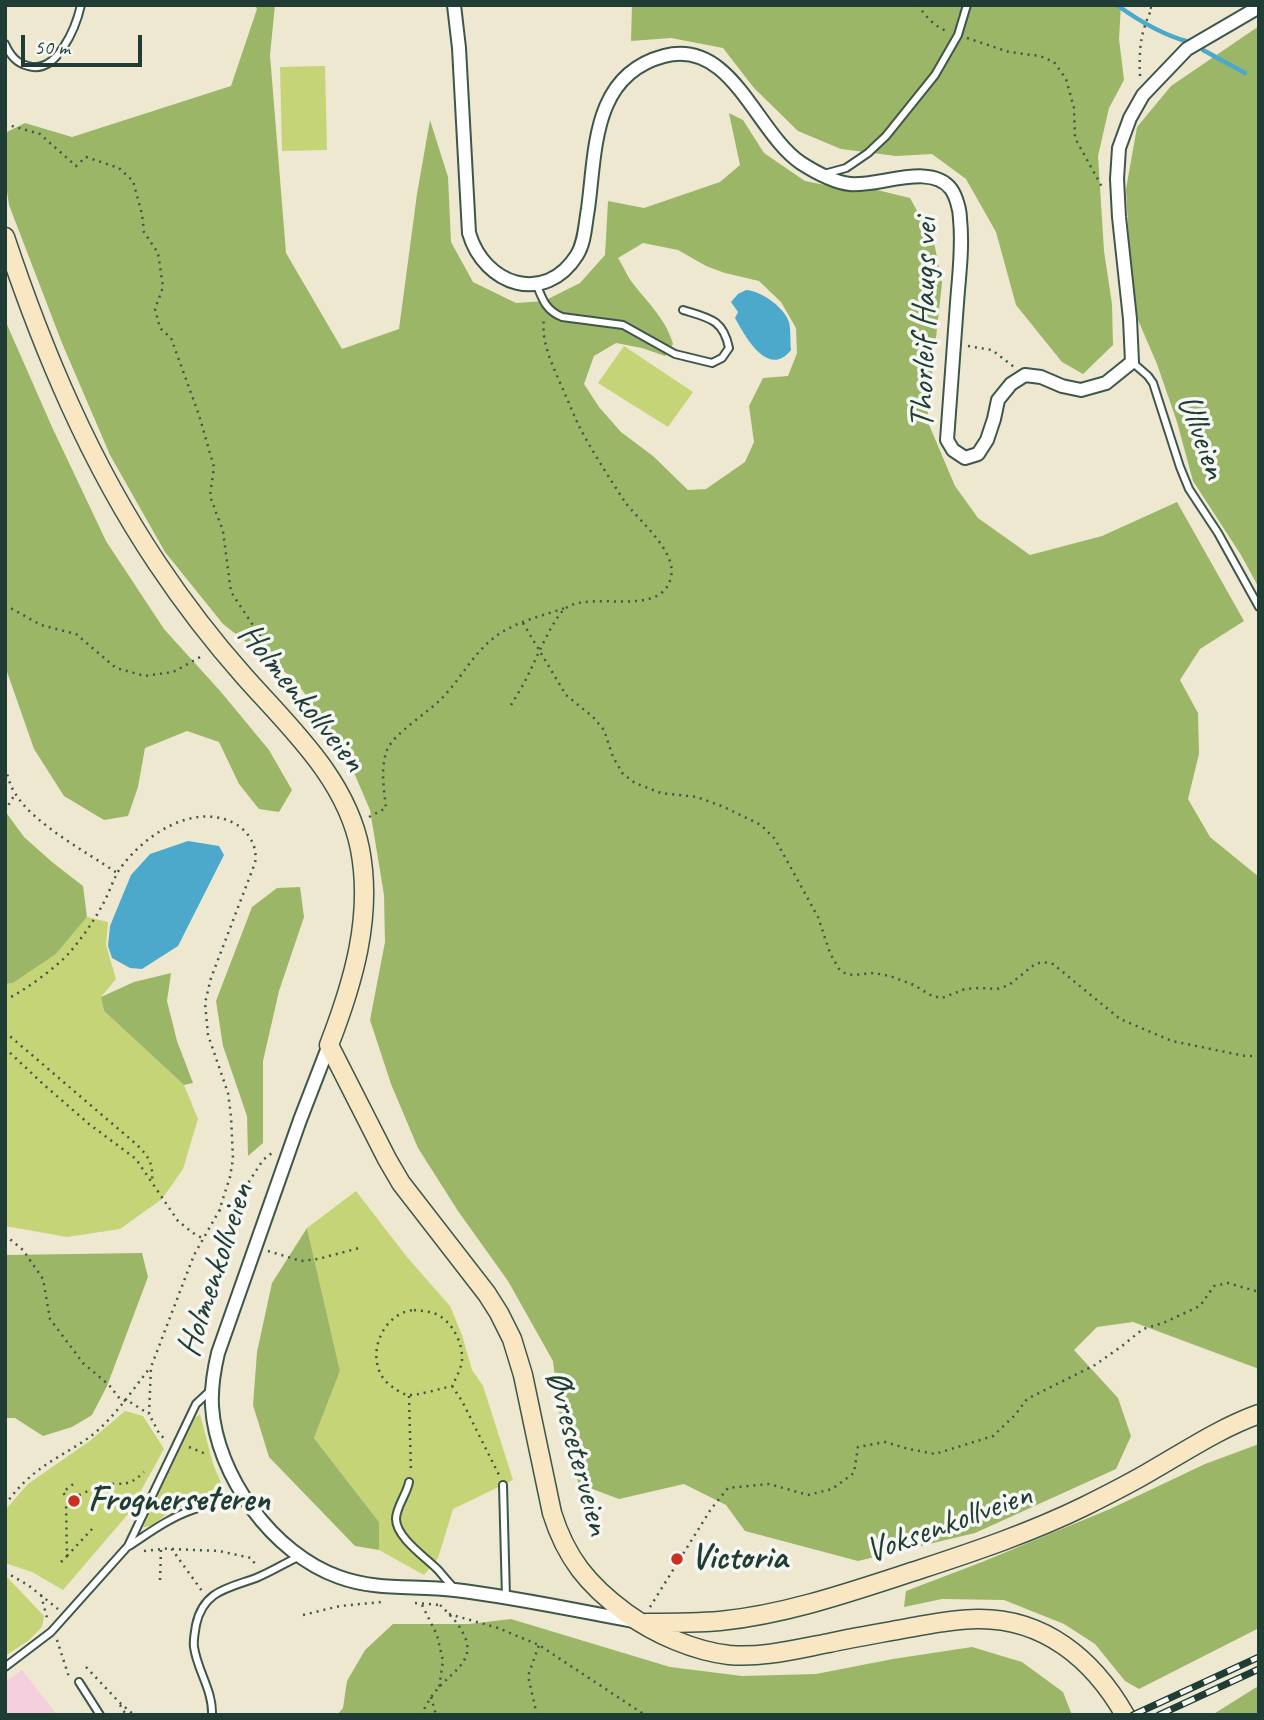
<!DOCTYPE html>
<meta charset="utf-8">
<style>
body{margin:0}
#map{position:relative;width:1264px;height:1720px;overflow:hidden;background:#eee8d0;font-family:Caveat,sans-serif}
canvas{display:block}
.frame{position:absolute;inset:0;border:7px solid #1f3d34;pointer-events:none}
.scale{position:absolute;left:21px;top:35px;width:121px;height:32px;box-sizing:border-box;border:4px solid #1f3d34;border-top:0;padding-left:9px;font-size:21px;line-height:24px;white-space:nowrap;color:#1f3d34;-webkit-text-stroke:5px #f6f6f2;paint-order:stroke}
</style>
<div id="map">
<canvas width="1264" height="1720"></canvas>
<div class="frame"></div>
<div class="scale">50 m</div>
</div>
<script>
const ctx = document.querySelector('canvas').getContext('2d');
ctx.lineJoin = 'round';
function fill(path, color) {
  ctx.fillStyle = color;
  ctx.fill(path, 'evenodd');
}
function trace(path, color, width, dash) {
  ctx.strokeStyle = color;
  ctx.lineWidth = width;
  ctx.lineCap = dash ? 'butt' : 'round';
  ctx.setLineDash(dash || []);
  ctx.stroke(path);
}
function write(font, color, halo, rows, align = 'center') {
  ctx.font = font + ' Caveat,sans-serif';
  ctx.lineWidth = 7;
  ctx.setLineDash([]);
  ctx.textBaseline = 'middle';
  ctx.strokeStyle = halo;
  ctx.fillStyle = color;
  for (const [text, x, y, turn = 0] of rows) {
    ctx.save();
    ctx.translate(x, y);
    ctx.rotate((+turn || 0) * Math.PI / 180);
    ctx.textAlign = isNaN(turn) ? turn : align;
    if (halo) ctx.strokeText(text, 0, 0);
    ctx.fillText(text, 0, 0);
    ctx.restore();
  }
}
fill(new Path2D(`
 M22,1670l35,45h-52v-33z`), '#f4cfdd');
fill(new Path2D(`
 M325,66l2,84 -45,1 -2,-84z
 M624,346l69,46 -25,35 -70,-44z
 M87,917l21,5 -2,23 10,34 -15,18 3,14 80,74 14,34 -15,50 -21,30 -42,30 -53,8 -62,-11v-242l8,-1 43,-29z
 M356,1191l51,66 43,49 12,29 10,35 11,16 30,94 -60,29 -15,49 -14,17 -45,-25v-28l-65,-84 26,-67 -33,-143z
 M125,1411l18,5 21,33 -36,65 -65,76 -31,-18 -27,-9v-52l2,-3 21,-24 63,-44z
 M200,1414l13,50 12,29 -5,4c-18,4 -37,8 -53,17 -8,5 -14,14 -24,13l52,-109z
 M5,1577l3,1 36,38 -2,11 -14,14 -23,15z`), '#c5d476');
fill(new Path2D(`
 M255,5h20l-5,50 16,198 56,96 57,-20 18,-135 13,-74 18,57 3,65 22,40 43,21 28,-2 36,-18 25,-28 3,-54 36,7 76,-26 20,-17 -11,-52 14,7 21,33 41,28 40,8h28l37,9 24,44 8,41 -15,137 28,66 23,32 52,37 72,-19 75,-34 67,119 -44,28 -20,31 18,33 1,41 -11,45 22,38 49,40v492l-126,-47 -36,5 -23,23 44,48 13,38 -15,33 -141,64 -117,28 -113,-30 -19,-26 -42,-21 -65,15 -40,-15 -16,-42 -10,-81 -45,-80 -50,-70 -40,-63 -27,-64 -21,-64 15,-78 -1,-47 -14,-85 -27,-63 -48,-67 -72,-56 -58,-72 -55,-97 -48,-112 -53,-138 -4,-28v-44l20,-10 47,14 159,-51 26,-77zM643,243l35,7 28,16 19,7 34,8 22,21 15,26 1,25 -9,23 -25,2 -14,28 5,36 -9,20 -39,27 -18,1 -35,-34 -32,-24 -22,-25 -15,-23 10,-28 22,-13 26,5 23,8 8,-12c-8,-28 -28,-43 -44,-66 -4,-7 -7,-14 -11,-20z
 M632,5h489l-2,34 5,41 -15,28 -11,48 6,95 8,53 1,41 -30,29 -21,-12 -46,-57 -20,-73 -30,-53 -34,-25 -36,2 -55,-7 -43,-18 -44,-43 -31,-40 -52,-10 -40,3z
 M1259,26v562l-18,-33 -48,-74 -16,-59 -20,-58 -19,-44 -8,-59 -4,-72 11,-62 34,-41z
 M5,320l47,107 54,114 58,88 57,63 48,58 23,40 -13,22 -20,-3 -20,-25 -20,-42 -32,-11 -42,17 -7,39 -10,29 -24,4 -40,-24 -30,-47 -29,-83z
 M5,811l19,26 28,25 31,24 4,31 -31,37 -43,29 -8,1z
 M300,887l4,30 -25,74 -16,70v82l-15,13 -1,-40 -24,-70 -7,-45 36,-94 25,-19z
 M171,973l-4,28 10,40 16,42 -9,2 -80,-74 -3,-14 33,-15z
 M307,1228l33,143 -26,67 65,84v28l-24,-4 -86,-89 -16,-52 4,-53 15,-69z
 M142,1253l6,24 -41,109 -15,29 -20,12 -29,9 -28,-18h-10v-163z
 M1259,1444v184l-120,61 -14,-8 -30,-37 -31,-20 -60,-24 -62,-1 -38,8 2,-16 76,-29 128,-53 95,-45z
 M511,1619l159,48 72,9 74,-2 77,-15 79,-12 50,15 41,30 9,23h-735l6,-7 4,-27 18,-31 28,-26h76z
 M1259,1686v29h-47l43,-27z`), '#9cb667');
fill(new Path2D(`
 M746,290c15,1 38,17 43,32 2,8 1,19 2,28 -23,29 -46,-14 -56,-32l3,-6 -7,-10 7,-8z
 M188,841l31,5 5,9 -46,91 -36,23 -12,-1 -18,-10 -4,-12 2,-20 21,-51 19,-21z`), '#4da9cb');
trace(new Path2D(`
 M1117,5c22,16 46,30 72,37
 M1203,50l42,23`), '#4da9cb', 4.5);
const lane = new Path2D(`
 M5,44c5,11 11,19 23,22 29,9 48,-39 53,-61
 M824,174l22,-6 22,-15 18,-17 49,-61 23,-40 9,-30
 M536,283c6,15 9,27 26,34l61,8 52,29 37,9 10,-5 7,-10c-6,-29 -20,-30 -46,-38
 M1132,362l16,14 5,7 27,84 9,22 29,44 41,74
 M409,1482c-2,12 -13,25 -13,37 0,19 32,40 43,52 5,6 10,12 15,17
 M503,1485l3,112
 M129,1546c20,-13 40,-28 63,-36 17,-6 36,-8 54,-10
 M5,1667l46,-35 77,-86 68,-142 15,-14
 M79,1682l21,33
 M212,1715c1,-25 -15,-45 -18,-68 -1,-7 1,-15 2,-22 7,-34 32,-37 60,-47 15,-6 29,-15 44,-22`);
const street = new Path2D(`
 M454,5l5,43 10,185c15,52 76,73 108,22 8,-13 8,-30 11,-46 8,-59 4,-134 76,-153 68,-18 92,77 137,107 14,9 32,19 49,21 28,3 81,-22 101,5 5,7 9,21 9,30 3,28 -1,56 -3,84 -3,46 -7,91 -10,137l6,10 12,8 13,-4 9,-14 7,-21 4,-19 13,-16 14,-9 16,2 21,9 19,4 25,-7 26,-21 -2,-43 -11,-102 -2,-38 2,-31 11,-30 13,-23 44,-46 72,-42
 M329,1045l-29,75 -82,233c-4,17 -7,35 -6,53 4,69 61,148 127,171 38,14 76,8 116,13 59,7 119,20 178,31`);
const secondary = new Path2D(`
 M5,237c38,114 85,226 152,326 26,39 55,77 87,113 46,52 102,102 116,173 13,68 -7,134 -31,196l58,114 14,24 86,111 12,19 13,26 11,36 29,138c14,45 36,72 74,100 29,21 68,38 103,42 34,3 68,-6 100,-12 26,-6 53,-10 79,-15 23,-4 46,-9 69,-9 67,-1 116,40 148,96
 M646,1623c25,0 50,0 74,-2 69,-7 136,-31 201,-52 55,-18 111,-37 164,-63 22,-11 44,-22 66,-35 35,-20 69,-43 108,-57`);
trace(lane, '#3e574b', 10);
trace(street, '#3e574b', 16);
trace(secondary, '#3e574b', 21);
trace(new Path2D(`
 M918,5c7,11 17,22 29,26
 M967,38l42,14 31,4 14,6 12,17 8,29 1,30 27,49
 M1140,76c-1,-28 0,-42 12,-68l-11,-3
 M5,124l35,10 36,32 10,-9 33,11 14,13 9,33 2,18 14,21 5,34 -8,22 5,19 11,10 28,77 15,52 -4,29 13,35 8,61 49,74v8l-4,12
 M968,346l24,4 22,17
 M5,605l36,20 35,9 40,34 29,8 28,-4 31,-17
 M523,623l43,72 27,22 11,13 9,27 10,17 12,9 26,10 36,4 27,10 37,18 14,14 43,78 12,36 9,16 7,5 7,1 21,-2 16,3 24,9 18,11 10,2 23,-9 15,-1 17,1 12,-4 26,-21 8,-2 10,2 67,55 52,22 73,15h14
 M511,705c6,-10 13,-21 18,-32 7,-14 25,-57 37,-65 26,-18 96,11 105,-31 6,-26 -32,-56 -46,-75 -15,-23 -35,-54 -47,-78 -6,-13 -11,-26 -17,-39 -9,-21 -20,-43 -17,-66
 M5,768c3,8 5,18 10,25 18,31 72,59 102,80
 M5,811l10,-17
 M369,817l17,-9c-2,-19 -6,-39 1,-58 7,-17 42,-38 55,-52 19,-19 31,-45 53,-61 19,-15 47,-21 70,-29
 M5,1000c18,-8 52,-33 65,-48 12,-14 24,-31 33,-48 6,-11 10,-24 16,-34 24,-34 73,-68 115,-47 15,8 24,24 21,40l-44,115 -6,25 3,32 20,58 3,23 2,43 -3,18 -11,34 -25,44 -43,112 -2,47 11,21 7,5
 M5,1032l131,112c14,14 17,19 16,39
 M5,1048l38,36 46,40 47,35 42,62 15,12 11,6
 M219,1211l20,-14 24,-37 9,-7
 M5,1235l18,15 20,29 7,40 33,44 26,22 11,14 10,3 19,12
 M268,1251l33,10 17,-2 41,-11
 M414,1310c7,1 15,1 22,4 16,7 27,29 26,46 -1,9 -6,18 -10,26 -9,2 -36,10 -43,9 -5,0 -11,-4 -15,-7 -33,-20 -16,-75 20,-78z
 M452,1386l10,15 37,74
 M409,1396l2,77
 M189,1447l19,8
 M68,1501l-5,-9 14,-11
 M5,1505c10,-14 21,-26 35,-36 16,-12 35,-21 51,-33 23,-18 40,-44 58,-67
 M172,1549l47,2 32,7 6,9
 M144,1551l27,-3 31,43
 M67,1556l25,-27
 M61,1562l6,-6 -1,-53 4,-4c10,-4 21,-10 32,-13 20,-6 24,4 42,-14
 M5,1572l23,13 30,24
 M160,1580l1,-31
 M41,1595l6,23
 M415,1603l25,2
 M422,1605l15,30 6,26 -4,27
 M650,1607l61,-98 17,-21 41,-4 39,11 24,-6 22,-16 4,-26 27,-5 24,7 26,5 58,-18 22,-21 12,-16 68,-34 27,-19 21,-17 20,-6 37,-17 14,-20 14,-3 31,9
 M449,1614l49,14 41,17 106,70
 M303,1615l37,-9 41,-4
 M57,1640l12,37
 M86,1667l33,35 15,13
 M431,1697l5,18
 M120,1705l6,10
 M421,1715c5,-10 11,-20 18,-28 16,-17 38,-28 24,-54 -6,-12 -16,-21 -25,-30
 M537,1715l-9,-39 11,-31`), '#3e574b', 2.5, [2, 5]);
trace(lane, '#fff', 6);
trace(street, '#fff', 12);
trace(secondary, '#f9e7c3', 18);
const rail = new Path2D(`
 M1133,1715l126,-58
 M1159,1715l100,-46`);
trace(rail, '#1f3d34', 7);
trace(rail, '#f6f6f2', 4.5, [13]);
for (const [x, y, r, color] of [
 [74,1501,7,"#c8321e"],
 [677,1559,7,"#c8321e"]
]) {
  const dot = new Path2D();
  dot.arc(x, y, r, 0, 2 * Math.PI);
  ctx.fillStyle = color;
  ctx.fill(dot);
  trace(dot, '#f6f6f2', 2.5);
}
write('35px', '#1f3d34', '#f6f6f2', [
 ["Thorleif Haugs vei",925,323,-89],
 ["Ullveien",1201,437,70],
 ["Holmenkollveien",301,698,51],
 ["Holmenkollveien",216,1270,-72],
 ["Øvreseterveien",577,1453,75],
 ["Voksenkollveien",949,1524,-20]
]);
write('bold 35px', '#1f3d34', '#f6f6f2', [
 ["Frognerseteren",88,1501],
 ["Victoria",691,1559]
], 'left');
</script>
